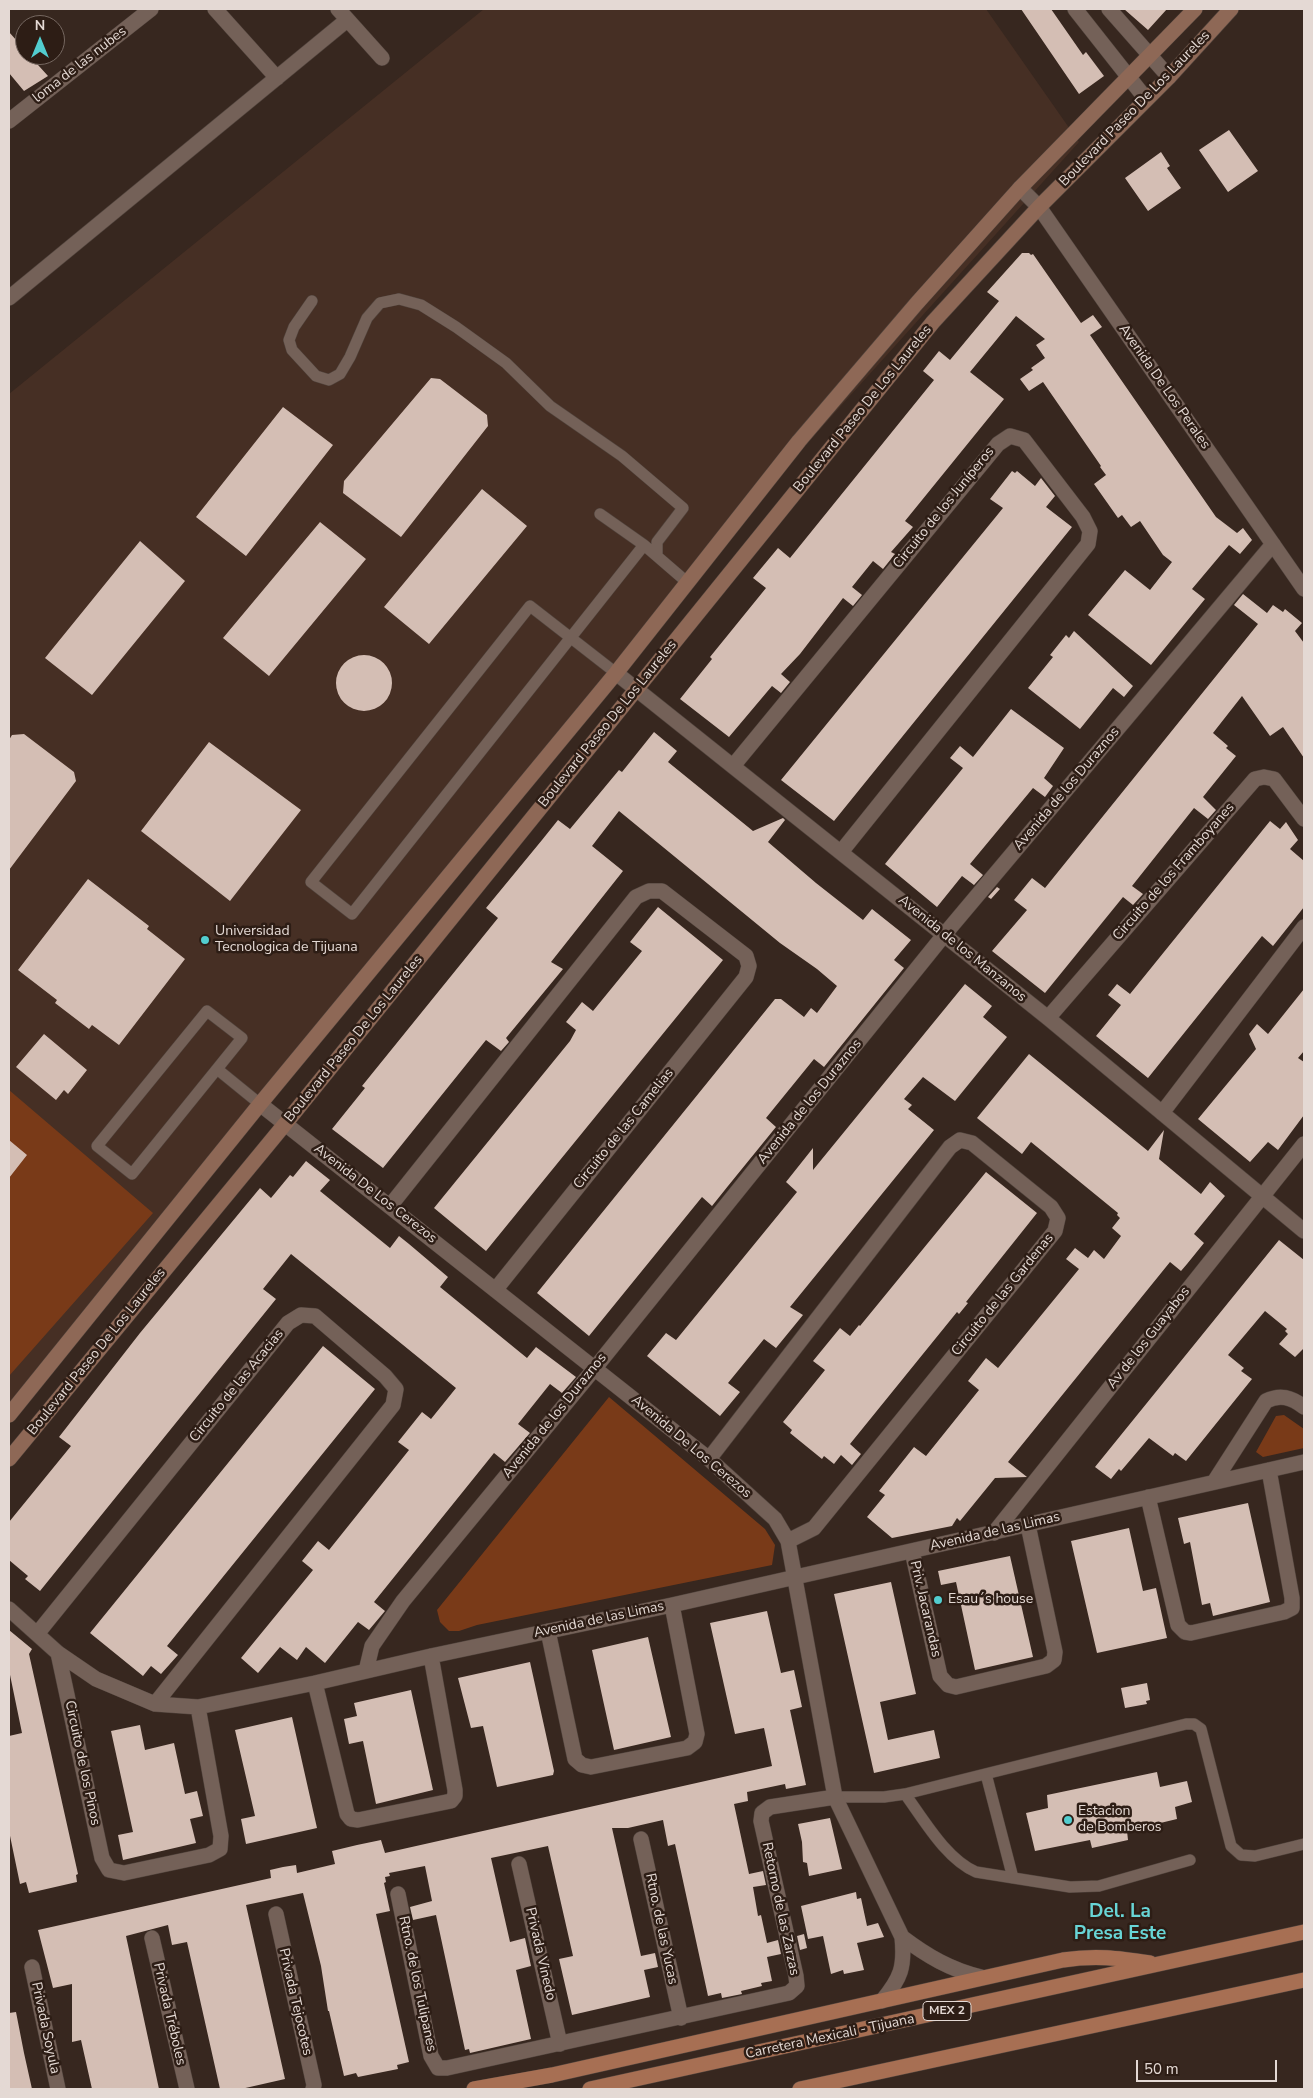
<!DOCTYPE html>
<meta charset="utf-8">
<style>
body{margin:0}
#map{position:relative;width:1313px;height:2098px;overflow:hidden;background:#37271f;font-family:"Nunito Sans",sans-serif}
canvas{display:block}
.frame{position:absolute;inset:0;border:10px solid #e4d9d4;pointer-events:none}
.north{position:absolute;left:15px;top:15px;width:50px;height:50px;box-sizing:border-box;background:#2d1d15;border:1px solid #766861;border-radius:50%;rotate:0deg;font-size:14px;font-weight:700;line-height:20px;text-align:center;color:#e4d9d4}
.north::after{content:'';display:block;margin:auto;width:18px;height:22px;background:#52cdcf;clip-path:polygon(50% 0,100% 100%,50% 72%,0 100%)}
.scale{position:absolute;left:1136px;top:2060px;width:141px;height:22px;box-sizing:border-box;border:2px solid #e4d9d4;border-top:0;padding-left:6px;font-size:15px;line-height:18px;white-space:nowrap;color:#e4d9d4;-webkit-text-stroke:4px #2d1d15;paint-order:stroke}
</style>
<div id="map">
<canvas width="1313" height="2098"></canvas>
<div class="frame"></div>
<div class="north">N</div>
<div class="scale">50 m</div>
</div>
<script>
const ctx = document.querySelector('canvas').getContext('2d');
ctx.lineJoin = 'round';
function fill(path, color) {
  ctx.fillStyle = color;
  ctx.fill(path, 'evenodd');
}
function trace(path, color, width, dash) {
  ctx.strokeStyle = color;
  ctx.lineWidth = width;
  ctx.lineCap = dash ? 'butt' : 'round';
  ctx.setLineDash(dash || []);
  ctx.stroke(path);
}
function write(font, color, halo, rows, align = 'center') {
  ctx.font = font + ' "Nunito Sans",sans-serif';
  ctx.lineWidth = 5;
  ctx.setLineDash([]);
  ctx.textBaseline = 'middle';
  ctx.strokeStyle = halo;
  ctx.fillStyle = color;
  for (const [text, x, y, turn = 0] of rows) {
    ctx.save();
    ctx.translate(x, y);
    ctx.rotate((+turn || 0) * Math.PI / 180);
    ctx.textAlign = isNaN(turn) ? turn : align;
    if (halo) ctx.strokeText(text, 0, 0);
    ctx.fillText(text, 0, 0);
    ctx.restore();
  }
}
fill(new Path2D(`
 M484,9h502l93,133 -286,317 -784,962v-1027z`), '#462f24');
fill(new Path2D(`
 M9,1090l144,123 -144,163z
 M609,1397l156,132 10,16 -3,20 -295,60 -18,6h-10l-9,-9 -3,-12z
 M1284,1415l20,14v19l-41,9 -7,-5 20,-36z`), '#793a18');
fill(new Path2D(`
 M1021,9h30l32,46 3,-3 18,24 -25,18z
 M1124,9h43l-19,21z
 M9,32l16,18v5h4l19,21 -24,15 -15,-18z
 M1229,130l29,41 -30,21 -29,-42z
 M1161,152l9,14 -3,2 14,20 -33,23 -23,-33z
 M1022,253h7l2,2 2,-1 48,69 12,-8 9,12 -12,8 126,182 21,16 6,-5 9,12 -12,14 -11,-9 -37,44 13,10 -54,66 -63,-50 37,-45 25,20 22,-28 -9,-7 -23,-34 -9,6 -9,-12 -4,3 -24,-34 12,-9 -6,-8 1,-1 -58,-84 -14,9 -9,-12 13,-9 -2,-2 14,-10 -9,-13 9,-6 -29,-23 -46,56 34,27 -99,122 8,6 -22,25 4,2 -12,15 -10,-8 -21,26 10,8 -9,11 -10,-8 -43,56 -19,20 9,8 -9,11 -9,-7 -43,51 -49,-38 32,-40 -2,-2 56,-69 -13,-10 25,-30 12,10 144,-178 -11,-9 16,-20 11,9 49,-59 -12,-9z
 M431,378l9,1 47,36 1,11 -87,111 -58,-44 1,-12z
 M283,407l50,38 -87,111 -50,-39z
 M1012,471l3,2 2,-2 18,15 6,-8 14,18 -9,11 26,20 -238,294 -53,-41 222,-272 -13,-9z
 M482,489l45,37 -98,118 -45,-37z
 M320,522l46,37 -97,117 -46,-38z
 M140,541l45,40 -93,114 -47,-37z
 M1243,594l24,19 6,-8 10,7 2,-3 17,14 -7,8 9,12v115l-21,-31 -13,9 -28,-40 -29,37 15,13 -2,2 10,8 -33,41 13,13 -8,9 -14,-11 -62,78 11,8 -10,11 -10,-8 -78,96 -53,-42 35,-41 -13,-10 18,-22 13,10 213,-264 -24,-19z
 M1074,631l59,55 -9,11 -11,-9 -33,41 -52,-41 25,-31 -3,-2 16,-20 3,3z
 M336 683a28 28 0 1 1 56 0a28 28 0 1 1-56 0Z
 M1011,709l53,39 -20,30 9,8 -8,11 -12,-9 -63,76 13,11 -9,10 -12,-9 -25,31 -52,-43 78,-96 -13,-10 10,-12 13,11z
 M654,732l23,19 -9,11 85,69 30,-13 2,2 -17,22 48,41 47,37 9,-11 39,31 -17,20 10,8 -80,99 -10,-8 -48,59 10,9 -48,59 -16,20 -10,-9 -113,139 -52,-43 238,-294h6l23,18 7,-9 6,5 20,-27 -20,-17 -37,-26 -161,-132 -27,35 31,25 -72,91 12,7 -57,69 3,4 -8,9 -15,-11 -103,128 -51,-39 33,-41 -3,-2 136,-168 -12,-10 56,-68 16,-20 12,9 49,-59 3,2z
 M24,734l50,38 2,9 -67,89v-130l3,-5z
 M209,742l92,68 -71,91 -89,-70z
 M1270,821l10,8 6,-7 12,18 -8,9 14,12v46l-31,39 -11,-10 -114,142 -52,-42 25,-31 -13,-10 9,-11 13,10z
 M88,879l61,47 -2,3 38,30 -66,86 -27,-20 -3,4 -34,-26 2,-3 -39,-30z
 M997,887l3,2 -9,10 -3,-2z
 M658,907l65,53 -237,291 -52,-43 136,-167 6,-11 -10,-8 16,-20 11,9 49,-60 -12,-9z
 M965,984l27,22 -9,11 24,20 -52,64 -32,-24 -19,22 8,6 -4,4 26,21 -144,177 13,8 -27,33 -12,-9 -36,44 12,9 -20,24 -73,-60 19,-23 10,7 121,-148 -11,-10 27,-34v22z
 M1304,989v62l-6,7 6,4v53l-26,35 -10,-8 -18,20 -52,-43 58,-70 -7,-15 8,-10 11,10z
 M44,1034l43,36 -19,24 -4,-4 -8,10 -40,-33z
 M1029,1054l119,97 16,-21 -5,29 42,35 9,-12 15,14 -31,38 10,9 -17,21 -6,7 -11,-9 -162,200 19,15 -32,1 -35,43 -3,-3 -5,8 -60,12 -25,-21 18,-22 -6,-4 35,-44 12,9 53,-66 -11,-9 18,-23 12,10 81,-99 -13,-10 9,-11 13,10 6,-8 10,9 17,-23 -9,-8 8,-10 -3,-3 1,-2 -87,-71 -9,12 -45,-36z
 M9,1140l18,15 -18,23z
 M306,1161l24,19 -10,11 70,57 9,-12 10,8 39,33 -8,10 87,71 9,-11 40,30 -14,16 -12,-9 -32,40 12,9 -25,29 -11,-9 -8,10 -112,139 11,9 -16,19 -11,-8 -33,41 -19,-16 -9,13 -17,-13 -22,26 -17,-15 72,-88 -11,-9 16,-20 11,9 80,-100 -11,-8 24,-30 9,7 25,-31 -165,-134 -28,35 13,10 -236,292 -15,-12 3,-3 -19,-16v-38l62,-76 -12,-9 81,-104 120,-145 11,10 19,-23 3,2z
 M986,1172l51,41 -71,89 2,1 -9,11 -2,-2 -107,132 11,10 -9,11 -11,-10 -7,9 -10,-8 -2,3 -32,-26 2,-3 -9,-8 42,-52 -12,-9 27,-33 10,8 9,-11 1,1z
 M1279,1240l25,20v88l-9,9 -16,-13 9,-10 -3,-3 2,-2 -22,-18 -37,44 16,13 -3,3 11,8 -66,82 -11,-8 -2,3 -24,-18 -28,33 -2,-2 -8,10 -16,-12z
 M323,1346l52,43 -208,257 11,9 -17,19 -10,-8 -8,10 -53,-43z
 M1248,1503l22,99 -57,14 -3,-13 -8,2 -12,-63 -6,2 -6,-26z
 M1129,1528l14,63 13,-3 11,50 -70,15 -26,-112z
 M1010,1556l23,101 -58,13 -19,-88 -15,3 -3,-14z
 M891,1582l25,112 -36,8 8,38 46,-10 6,28 -66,15 -40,-179z
 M767,1611l14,62 13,-3 8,37 -12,3 16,75 -20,4 -1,-5 -38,8 1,9 -14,3 15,70 14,-3 3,14 -13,2 5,29 3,-1 6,28 11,-3 3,14 -14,3 5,24 -11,2 1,3 -21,5 1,3 -20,4 -1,-5 -13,3 -33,-152 -7,2 -5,-26 -35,8h-16l29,128 14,-3 3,14 -14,3 6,27 -78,18 -13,-56 14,-3 -25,-110 -57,12 19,84 15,-4 6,28 -15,4 15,69 -61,14 -1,-4 -4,1 -29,-135 -23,5 -3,-13 22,-6 -7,-35 -36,7 1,3 -5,1 1,5 -2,1 6,28 -14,3 33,148 -12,3 1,4 -40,8 -2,-4 -12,3 -15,-65h-1l-7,-45 -18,-73 -57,12 39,174 -44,10h-21l-33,-147 -15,3 -4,-20 -42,11 33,153h-67l-11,-49 -9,2v-58l-19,4 -15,-58 233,-52 -1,-8 13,-3 13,-2 1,8 38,-9 -3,-13 25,-6 24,-5 4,13 387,-87 -8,-38 -29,6 -25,-111z
 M9,1630l23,19 -3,5 49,220 -2,1 1,7 -48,11 -3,-11 -6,2 -11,-53v-95l13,-3 -13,-63z
 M648,1637l23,100 -57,13 -22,-100z
 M530,1662l24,109 -1,4 -56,12 -14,-61 -12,2 -13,-50z
 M1147,1683l3,17 -4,1 1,3 -22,4 -4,-20z
 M411,1690l22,100 -57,14 -13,-63 -14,3 -5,-25 13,-3 -3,-13z
 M292,1717l25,111 -71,16 -5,-25 14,-3 -20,-86z
 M140,1725l5,25 29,-7 11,51 12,-3 6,25 -13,3 6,24 -73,17 -5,-25 15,-3 -22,-101z
 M1157,1772l3,15 27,-6 5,21 -17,5 2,12 -50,12 1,9 -36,8 -2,-8 -55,11 -9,-38 22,-5 -1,-13z
 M830,1818l12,51 -33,7 -2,-13 -4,-1 -1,-20 -4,-18z
 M856,1892l1,7 4,-1 6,28 11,-3 6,14 -27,6 7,27 -20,4 -1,-4 -12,4 -8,-38 -15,3 -7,-33z
 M804,1934l3,14 -7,2 -3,-14z
 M16,2012l8,41 8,36h-23v-76z`), '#d4beb4');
const lane = new Path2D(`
 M312,301l-18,26 -5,13 3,10 24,26 13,4 11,-6 10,-17 17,-39 13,-15 19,-4 22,6 35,22 50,36 44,43 72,50 61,52 -26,34v14
 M600,514l44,31 44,38
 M616,673l-86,-67 -219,276 41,32c97,-123 194,-246 292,-369
 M207,1011l35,27 -110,136 -35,-28z
 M217,1069l43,35
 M986,1774l27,104
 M905,1794c19,26 41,65 71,78l94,15 29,-1 91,-26
 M835,1797h49l21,-3 281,-70h8l7,5 30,117 10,9 14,1 49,-12`);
const street = new Path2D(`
 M215,9l62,69
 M338,9l44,49
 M1075,9l71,90
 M1109,9l60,68
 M9,121l142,-112
 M1020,188l19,19 265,382
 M9,298l338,-278
 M616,673l432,345 256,213
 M733,766l265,-322 12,-8 14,4 59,77 7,14 -2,13 -247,308
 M1048,1018l207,-239 9,-2 10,2 30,40
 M260,1104l449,355 66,60 13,22 47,256 67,140c3,30 -1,41 -20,64
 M1162,1113l142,-186
 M390,1206l246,-309 13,-6h13l84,65 3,10 -3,11 -250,312
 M709,1459l241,-312 10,-7 12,3 79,64 7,11 -3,13 -241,297 -26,13
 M1214,1482l52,-81c14,-7 25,-4 38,6
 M1148,1497l30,128 7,7 6,1 93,-21 8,-4v-10l-23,-128
 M994,1533l310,-389
 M912,1551l28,125 8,9 8,2 90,-21 8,-6 1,-8 -27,-127
 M9,1609l49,44 38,26 59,25 43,3 117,-24 116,-27 241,-51 632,-143
 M548,1631l27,128 7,6 9,2 96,-19 8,-6 2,-8 -25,-129
 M37,1634l251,-311 13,-8 14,1 70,60 11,13 -3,16 -238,299
 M58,1653l44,205 7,12 15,3 85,-18 11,-6 1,-13 -23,-129
 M366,1671l6,-25 31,-45 192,-233 349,-433 329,-391
 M315,1683l32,131 4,5 7,1 93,-19 4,-5v-6l-24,-134
 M641,1839l40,179
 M519,1864l41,180
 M398,1894l33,162 7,12h9l342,-75 8,-7 -1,-10 -35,-155 1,-8 8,-6 65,-10
 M276,1914l38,171 -1,4
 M902,1937c25,19 49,33 79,40
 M152,1938l35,151
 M32,1967l26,122`);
const secondary = new Path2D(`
 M9,1415l251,-311 356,-431 183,-232 118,-138 103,-115 175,-179
 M9,1459l276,-335 648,-802 106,-115 130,-130 62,-68`);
const primary = new Path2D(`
 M474,2089l78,-14 511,-115c33,-5 54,-2 87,3
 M590,2089l714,-157
 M800,2089l504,-109`);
trace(lane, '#51443d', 12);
trace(street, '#51443d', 16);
trace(secondary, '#51443d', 16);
trace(primary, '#51443d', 16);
trace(lane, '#746158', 11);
trace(street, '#746158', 15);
trace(secondary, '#8e6856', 15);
trace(primary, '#a76f53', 15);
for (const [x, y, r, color] of [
 [205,940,5,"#52cdcf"],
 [938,1600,5,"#52cdcf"],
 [1068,1820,5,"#52cdcf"]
]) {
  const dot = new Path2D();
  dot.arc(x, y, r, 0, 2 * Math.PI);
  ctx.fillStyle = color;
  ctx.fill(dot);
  trace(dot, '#2d1d15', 2);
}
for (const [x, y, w] of [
 [947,2011,48]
]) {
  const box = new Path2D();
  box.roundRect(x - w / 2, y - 9.5, w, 19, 4);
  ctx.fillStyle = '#2d1d15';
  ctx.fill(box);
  trace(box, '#e4d9d4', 1);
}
write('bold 12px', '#e4d9d4', null, [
 ["MEX 2",947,2011]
]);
write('14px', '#e4d9d4', '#2d1d15', [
 ["loma de las nubes",80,65,-38],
 ["Boulevard Paseo De Los Laureles",1135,109,-46],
 ["Avenida De Los Perales",1164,387,55],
 ["Boulevard Paseo De Los Laureles",863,409,-51],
 ["Circuito de los Juníperos",944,508,-51],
 ["Boulevard Paseo De Los Laureles",608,724,-51],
 ["Avenida de los Duraznos",1067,789,-50],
 ["Circuito de los Framboyanes",1174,872,-49],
 ["Avenida de los Manzanos",962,949,39],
 ["Boulevard Paseo De Los Laureles",354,1039,-51],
 ["Avenida de los Duraznos",810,1102,-51],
 ["Circuito de las Camelias",624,1129,-51],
 ["Avenida De Los Cerezos",375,1194,38],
 ["Circuito de las Gardenas",1003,1295,-51],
 ["Av de los Guayabos",1149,1338,-52],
 ["Boulevard Paseo De Los Laureles",97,1352,-51],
 ["Circuito de las Acacias",237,1386,-51],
 ["Avenida de los Duraznos",555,1416,-51],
 ["Avenida De Los Cerezos",691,1447,40],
 ["Avenida de las Limas",995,1532,-13],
 ["Priv. Jacarandas",925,1609,77],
 ["Avenida de las Limas",599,1620,-12],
 ["Circuito de los Pinos",82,1763,78],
 ["Retorno de las Zarzas",780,1909,78],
 ["Rtno. de las Yucas",661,1929,78],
 ["Privada Vinedo",540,1954,77],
 ["Rtno. de los Tulipanes",417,1984,78],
 ["Privada Tejocotes",295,2002,77],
 ["Privada Tréboles",169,2014,77],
 ["Privada Soyula",45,2028,78],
 ["Carretera Mexicali - Tijuana",830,2037,-12]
]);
write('14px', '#e4d9d4', '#2d1d15', [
 ["Universidad",215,932],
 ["Tecnologica de Tijuana",215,948],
 ["Esau´s house",948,1600],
 ["Estacion",1078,1812],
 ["de Bomberos",1078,1828]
], 'left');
write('bold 19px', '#68d5d6', '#2d1d15', [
 ["Del. La",1120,1912],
 ["Presa Este",1120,1934]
]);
</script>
